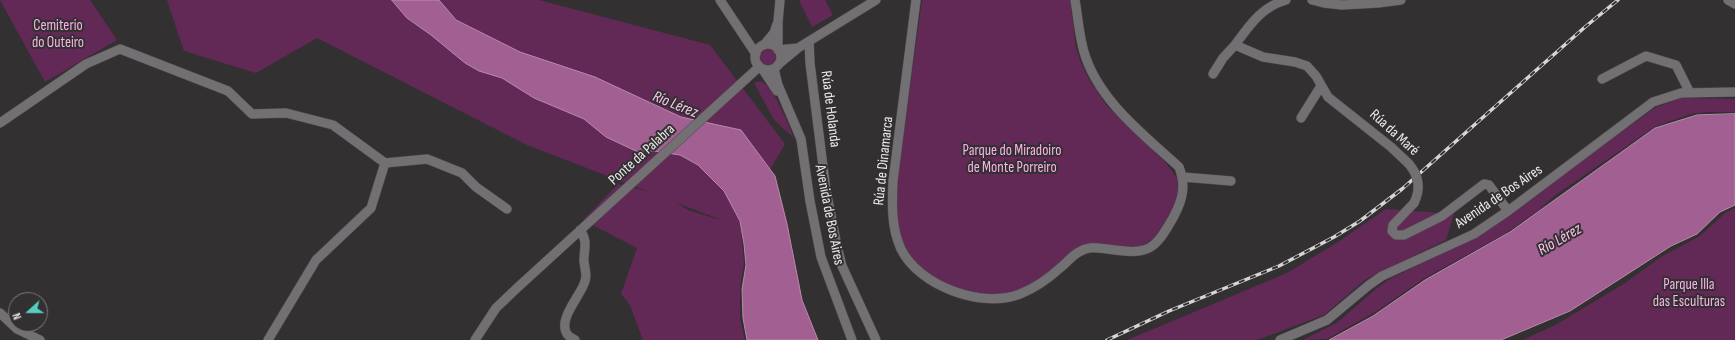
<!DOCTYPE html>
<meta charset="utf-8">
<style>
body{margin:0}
#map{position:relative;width:1735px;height:340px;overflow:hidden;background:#333032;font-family:"Sofia Sans Condensed",sans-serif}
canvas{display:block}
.north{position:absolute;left:8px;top:292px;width:40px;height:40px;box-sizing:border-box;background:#333032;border:1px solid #7d7a7c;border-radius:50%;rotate:249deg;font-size:11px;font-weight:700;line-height:16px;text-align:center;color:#ebe9ea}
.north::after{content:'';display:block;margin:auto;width:14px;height:18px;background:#57cec2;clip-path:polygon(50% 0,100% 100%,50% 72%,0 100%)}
</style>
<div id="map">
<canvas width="1735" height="340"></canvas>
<div class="north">N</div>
</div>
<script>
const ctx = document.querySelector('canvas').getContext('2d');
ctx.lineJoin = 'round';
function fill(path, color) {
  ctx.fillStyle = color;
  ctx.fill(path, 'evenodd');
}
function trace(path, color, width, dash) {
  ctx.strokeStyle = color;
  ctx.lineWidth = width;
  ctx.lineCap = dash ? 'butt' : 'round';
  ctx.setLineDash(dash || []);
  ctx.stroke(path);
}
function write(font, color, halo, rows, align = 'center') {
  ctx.font = font + ' "Sofia Sans Condensed",sans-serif';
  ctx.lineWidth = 4;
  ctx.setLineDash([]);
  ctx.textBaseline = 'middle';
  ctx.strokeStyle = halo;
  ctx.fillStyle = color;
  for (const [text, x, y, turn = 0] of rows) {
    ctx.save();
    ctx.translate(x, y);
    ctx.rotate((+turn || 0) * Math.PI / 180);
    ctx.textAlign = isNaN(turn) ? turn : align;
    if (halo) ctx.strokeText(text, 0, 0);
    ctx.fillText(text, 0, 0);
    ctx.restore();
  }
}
fill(new Path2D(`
 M0,0h90l27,40 -72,42z
 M167,0h372l171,45 75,99 -45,77 4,42 -4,24v32l5,21h-102l-13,-35 -9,-11 16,-46 -54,-28 35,-36 31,8 -122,-47 -210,-107 -61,35 -72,-22zM677,203l42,16 1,1 -32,-10z
 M799,0h26l8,15 -21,12z
 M922,0h148l6,48 5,15 10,20 16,23 59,57 11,15 1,12 -3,14 -19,33 -14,9 -14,2 -38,-4 -13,4 -33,29 -19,11 -18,7 -33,-1 -34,-13 -14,-9 -14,-14 -13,-23 -4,-38z
 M760 57a8 8 0 1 1 16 0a8 8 0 1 1-16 0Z
 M760,81c13,3 29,45 34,57l-20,-18 -20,-37z
 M1680,98l55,1v13h-27l-17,2 -35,12 -102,70 -15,14 -36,25 -80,44 -46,32 -50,28 -24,1 35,-18 39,-34 11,-8 86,-43 181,-129z
 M1735,208v132h-212l34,-16 68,-41 36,-26 39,-21 25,-23z
 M1386,209l68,5 -8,26 -80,39 -42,36 -67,25h-130l160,-67 51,-31z`), '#622956');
const water = new Path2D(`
 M392,0h47l17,20 64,32 75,25 86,40 60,13 34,46 12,48 15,76 16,40h-71l-4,-22 -1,-29 4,-24 -2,-21 -4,-23 -16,-30 -26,-26 -18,-10 -26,-4 -16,1 -32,-15 -22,-18 -50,-21 -32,-20 -23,-7 -14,-8 -34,-28 -24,-17z
 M1735,114v91l-15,7 -23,22 -26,12 -101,65 -69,29h-172l44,-24 52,-36 85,-48 145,-104 42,-13z`);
fill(water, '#a26092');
trace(water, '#b889ac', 1);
const minor = new Path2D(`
 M720,0l36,54
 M780,0l-2,22v28l20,-2
 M916,0l-23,181c-1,22 -2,47 8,68 18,37 81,60 119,45 15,-6 28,-15 40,-26 7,-5 13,-14 21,-17 8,-5 17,-3 26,-2 41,6 47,3 67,-33 9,-17 12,-31 5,-49 -36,-33 -81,-67 -95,-115 -5,-17 -6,-35 -9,-52
 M1286,0c-25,7 -37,26 -51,45l28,12 32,5 12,4 9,10 12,21 63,50 18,17
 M1312,0l12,3
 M1323,0l1,3 18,2 36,-2
 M1375,0l3,3 23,-3
 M1728,0l7,4
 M809,41l1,22 16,127 11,56 5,20 34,74
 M755 57a13 13 0 1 1 26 0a13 13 0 1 1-26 0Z
 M764,45l10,-12 3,-9
 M780,63l18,-15 78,-48
 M774,69l4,16 23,54 9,62 11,56 31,83
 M763,70l14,21
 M1213,74l10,-16 12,-13
 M1602,79l44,-23 30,9 14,28
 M1301,118l20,-32
 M0,123l86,-59 34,-15 108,42 24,23 34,-1 47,12 52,38 42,-4 35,14 14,14 31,22
 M1183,177l48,4
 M1414,203l-21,22 -1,6 4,4h8l38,-19 42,-32 5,1 19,26
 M0,313l17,16 23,11
 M268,340l48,-80 55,-52 14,-45
 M475,340l21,-32 21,-20 242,-221
 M575,340c-3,-2 -8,-4 -9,-8 -7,-15 16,-38 19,-51 3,-7 -2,-16 -1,-24 1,-10 3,-18 -4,-27
 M1280,340l47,-20 42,-35 13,-9 92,-42 34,-23 145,-109 28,-9 54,-1`);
trace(minor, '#504e4f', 10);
trace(minor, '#727072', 9);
const rail = new Path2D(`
 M1107,340l62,-29 110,-45 55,-29 26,-16 42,-32 183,-162 33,-27`);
trace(rail, '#d7d5d6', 3.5);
trace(rail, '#333032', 2, [6]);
const minorBridge = new Path2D(`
 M1409,164c10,12 12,25 5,39`);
trace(minorBridge, '#504e4f', 10, []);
trace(minorBridge, '#727072', 9);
write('15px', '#fbb2e8', '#333032', [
 ["Cemiterio",58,26],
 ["do Outeiro",58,43],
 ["Parque do Miradoiro",1012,151],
 ["de Monte Porreiro",1012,168],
 ["Parque Illa",1689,285],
 ["das Esculturas",1689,302]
]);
write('15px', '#ebe9ea', '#333032', [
 ["Rúa de Holanda",830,109,83],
 ["Rúa da Maré",1394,133,42],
 ["Ponte da Palabra",642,155,-42],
 ["Rúa de Dinamarca",884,161,-84],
 ["Avenida de Bos Aires",1499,197,-34],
 ["Avenida de Bos Aires",829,215,79]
]);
write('italic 16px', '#fdc5ee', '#333032', [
 ["Río Lérez",675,105,22],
 ["Río Lérez",1560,240,-30]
]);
</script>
